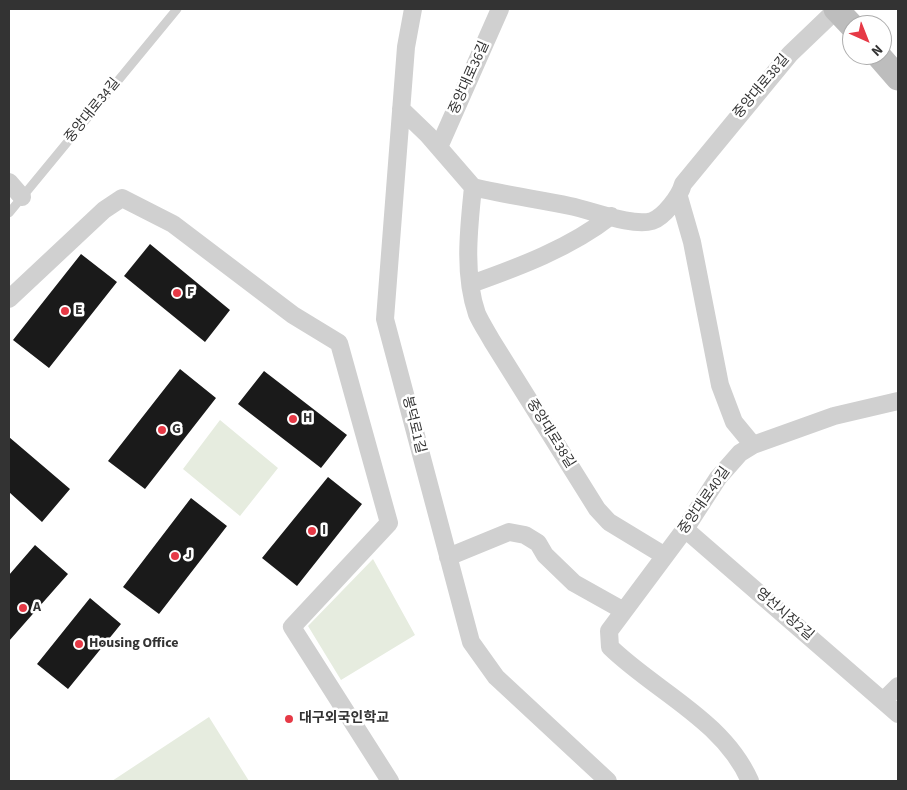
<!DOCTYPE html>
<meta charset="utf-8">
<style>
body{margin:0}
#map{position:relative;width:907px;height:790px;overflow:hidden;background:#fff;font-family:"Source Sans 3",sans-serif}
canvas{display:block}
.frame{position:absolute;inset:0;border:10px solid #333;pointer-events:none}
.north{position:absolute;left:842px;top:15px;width:50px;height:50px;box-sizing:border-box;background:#fff;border:1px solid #adadad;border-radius:50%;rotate:136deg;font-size:14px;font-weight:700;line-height:20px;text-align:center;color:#333}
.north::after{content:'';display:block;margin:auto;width:18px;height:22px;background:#e63946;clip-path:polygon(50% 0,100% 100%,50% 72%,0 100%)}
</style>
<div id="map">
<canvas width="907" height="790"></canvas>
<div class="frame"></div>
<div class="north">N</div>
</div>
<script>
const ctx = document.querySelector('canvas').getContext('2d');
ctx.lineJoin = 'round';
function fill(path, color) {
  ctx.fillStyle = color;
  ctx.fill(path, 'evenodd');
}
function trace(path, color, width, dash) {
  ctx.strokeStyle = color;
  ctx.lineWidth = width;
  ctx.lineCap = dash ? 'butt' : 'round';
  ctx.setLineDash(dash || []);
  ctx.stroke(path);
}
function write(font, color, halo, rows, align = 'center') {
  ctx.font = font + ' "Source Sans 3","Noto Sans KR",sans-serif';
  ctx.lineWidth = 5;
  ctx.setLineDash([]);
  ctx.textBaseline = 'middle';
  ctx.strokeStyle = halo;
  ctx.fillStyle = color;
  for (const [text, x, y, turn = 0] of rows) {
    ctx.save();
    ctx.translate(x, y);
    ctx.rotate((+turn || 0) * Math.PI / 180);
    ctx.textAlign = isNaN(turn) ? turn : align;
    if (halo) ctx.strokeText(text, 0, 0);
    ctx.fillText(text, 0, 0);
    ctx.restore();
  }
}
fill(new Path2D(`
 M220,420l58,48 -38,48 -57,-47z
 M373,559l42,76 -74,45 -33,-54z
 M209,717l40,64h-137z`), '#e6ecdf');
fill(new Path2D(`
 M150,244l80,66 -25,32 -81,-66z
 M81,254l36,28 -68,86 -36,-28z
 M180,369l36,29 -71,91 -37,-28z
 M264,371l83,64 -26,33 -83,-64z
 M9,437l61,52 -28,33 -33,-30z
 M328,477l34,27 -65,82 -35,-28z
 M191,498l36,28 -68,88 -36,-27z
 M35,545l33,29 -59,67v-66z
 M90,598l31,26 -53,65 -31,-25z`), '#1a1a1a');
trace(new Path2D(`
 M9,213l168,-204`), '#d0d0d0', 9);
trace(new Path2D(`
 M413,9l-7,38 -21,272 86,323 25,35 112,104
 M401,109l27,26 45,52c-4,40 -10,87 4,127 4,9 10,18 15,27l105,168 12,13 56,34
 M439,147l61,-138
 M9,182l13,15
 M473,187c32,8 64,12 97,19 21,4 62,21 82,15 12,-4 28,-25 31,-37l107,-130 47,-45
 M679,197l13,45 28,143 14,37 19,23
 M471,284c48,-17 99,-36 140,-68
 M9,299l95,-89 18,-12 51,26 120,91 46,28 50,180 -97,104 98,154
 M685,529l213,185
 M448,557l61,-25 16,3 13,8 7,12 29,28 50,28
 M883,701l15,-15
 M750,781c-27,-61 -95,-90 -140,-134l-1,-16 76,-102 33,-51 22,-25 13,-8 81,-29 64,-15`), '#d0d0d0', 18);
trace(new Path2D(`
 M836,9l16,17
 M878,55l20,23`), '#bdbdbd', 25);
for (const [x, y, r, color] of [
 [177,293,5,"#e63946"],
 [65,311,5,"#e63946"],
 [293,419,5,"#e63946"],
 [162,430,5,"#e63946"],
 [312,531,5,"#e63946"],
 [175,556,5,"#e63946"],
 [23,608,5,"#e63946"],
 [79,644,5,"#e63946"],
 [289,719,5,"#e63946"]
]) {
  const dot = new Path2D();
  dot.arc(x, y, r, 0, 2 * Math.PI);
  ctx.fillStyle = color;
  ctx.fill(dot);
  trace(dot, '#fff', 2);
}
write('14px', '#333', '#fff', [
 ["중앙대로36길",470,78,-66],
 ["중앙대로38길",762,87,-50],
 ["중앙대로34길",93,111,-51],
 ["봉덕로1길",413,425,76],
 ["중앙대로38길",550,434,58],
 ["중앙대로40길",705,501,-55],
 ["영선시장2길",784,615,41]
]);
write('bold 14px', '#333', '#fff', [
 ["F",187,293],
 ["E",75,311],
 ["H",303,419],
 ["G",172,430],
 ["I",322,531],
 ["J",185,556],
 ["A",33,608],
 ["Housing Office",89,644],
 ["대구외국인학교",299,719]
], 'left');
</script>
